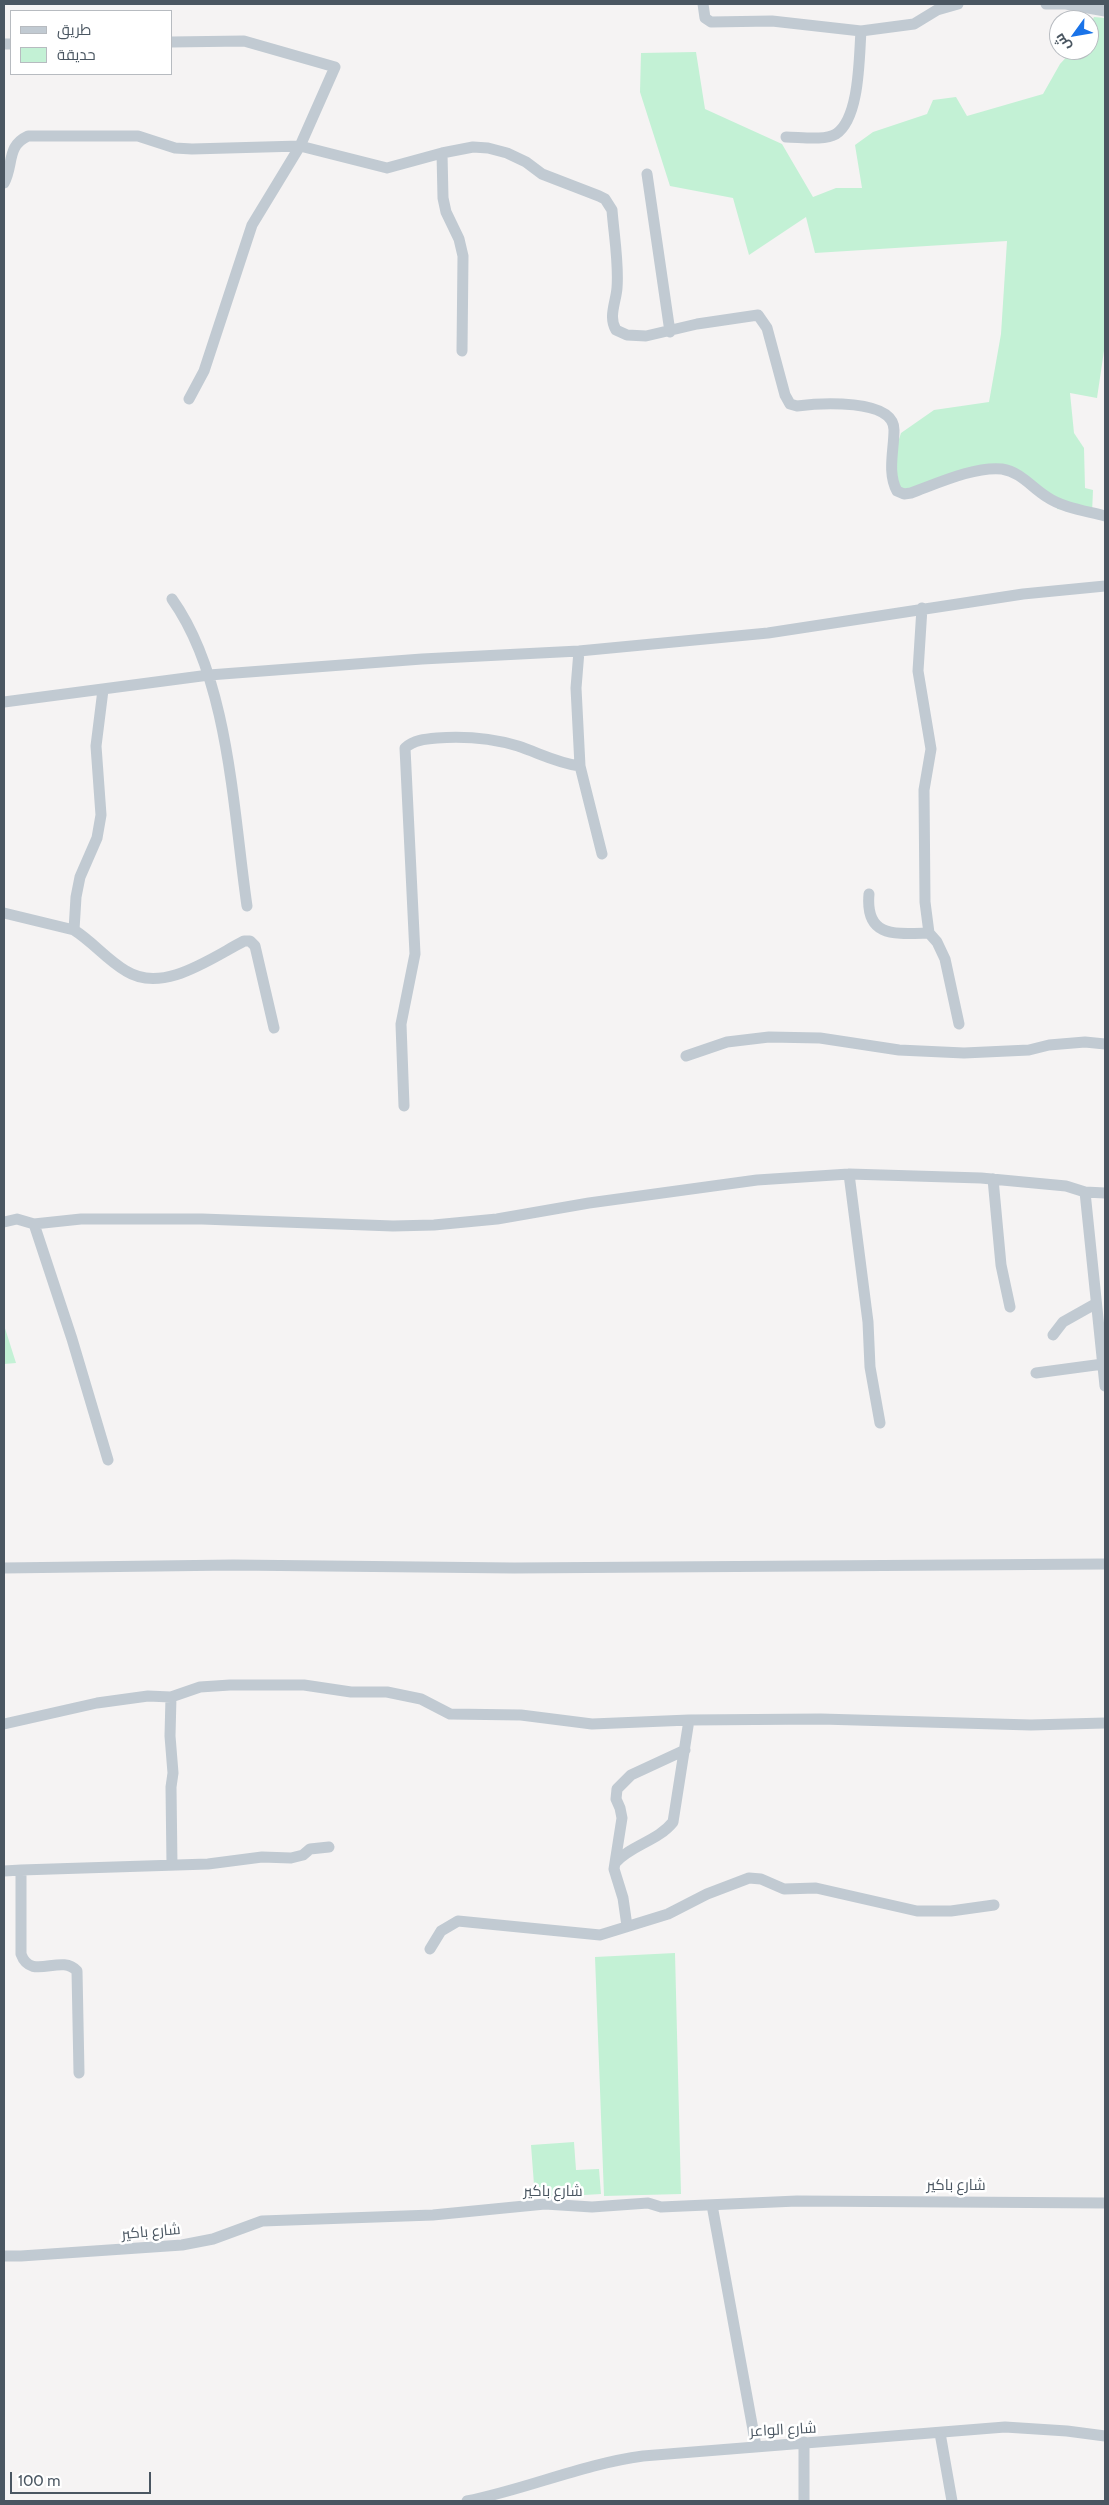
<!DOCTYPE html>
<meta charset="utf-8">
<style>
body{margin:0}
#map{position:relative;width:1109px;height:2505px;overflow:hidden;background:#f5f3f3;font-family:Cabin,Cairo,sans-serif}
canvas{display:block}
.frame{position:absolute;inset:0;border:5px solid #4a5661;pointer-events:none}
.legend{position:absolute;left:10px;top:10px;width:162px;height:65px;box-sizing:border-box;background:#fff;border:1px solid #b7bbc0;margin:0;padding:6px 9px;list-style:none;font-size:15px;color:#4a5661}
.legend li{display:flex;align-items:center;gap:10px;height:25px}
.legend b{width:25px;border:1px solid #b7bbc0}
.north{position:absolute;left:1049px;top:10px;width:50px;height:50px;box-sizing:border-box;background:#fff;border:1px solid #b7bbc0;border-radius:50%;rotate:238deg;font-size:14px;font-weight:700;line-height:20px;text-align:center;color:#4a5661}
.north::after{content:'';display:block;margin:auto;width:18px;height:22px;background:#1a73e8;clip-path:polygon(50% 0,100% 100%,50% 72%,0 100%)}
.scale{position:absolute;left:10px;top:2472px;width:141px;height:22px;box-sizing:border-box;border:2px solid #4a5661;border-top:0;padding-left:6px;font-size:15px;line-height:18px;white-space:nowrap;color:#4a5661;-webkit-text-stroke:4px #fff;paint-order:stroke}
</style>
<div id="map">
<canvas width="1109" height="2505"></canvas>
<div class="frame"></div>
<ul class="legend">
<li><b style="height:6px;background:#c1cad2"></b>طريق</li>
<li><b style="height:14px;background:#c3f1d5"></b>حديقة</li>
</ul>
<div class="north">ش</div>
<div class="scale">100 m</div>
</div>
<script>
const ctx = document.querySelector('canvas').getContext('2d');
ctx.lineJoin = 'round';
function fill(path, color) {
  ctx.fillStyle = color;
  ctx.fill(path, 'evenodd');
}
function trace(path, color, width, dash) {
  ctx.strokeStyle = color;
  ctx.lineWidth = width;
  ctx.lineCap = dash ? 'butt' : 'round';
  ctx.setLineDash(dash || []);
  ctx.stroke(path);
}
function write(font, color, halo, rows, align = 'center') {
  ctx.font = font + ' Cabin,Cairo,sans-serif';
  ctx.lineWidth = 5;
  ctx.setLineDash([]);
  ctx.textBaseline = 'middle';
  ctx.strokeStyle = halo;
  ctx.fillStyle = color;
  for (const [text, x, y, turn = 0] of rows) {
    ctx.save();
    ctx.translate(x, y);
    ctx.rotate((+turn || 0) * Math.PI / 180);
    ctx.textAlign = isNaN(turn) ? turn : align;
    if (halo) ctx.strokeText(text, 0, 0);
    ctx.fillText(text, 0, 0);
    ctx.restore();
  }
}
fill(new Path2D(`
 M1094,17l11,1v326l-8,54 -27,-5 4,40 10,15 1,40 8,2 -1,23 -35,-4 1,-7 -32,-21 -37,-12 -85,25 -11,-17 -1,-16 9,-28 33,-23 55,-8 12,-68 6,-93 -192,12 -9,-36 -57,38 -16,-57 -63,-12 -30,-94 1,-39 55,-1 9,57 77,35 31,53 23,-9h26l-7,-43 18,-13 54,-18 6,-14 23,-3 11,19 76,-22 17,-30 13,-14h16v-23z
 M4,1325l12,38 -12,1z
 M675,1953l6,241 -77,2 -9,-239z
 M574,2142l2,28 23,-1 2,25 -66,4 -4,-53z`), '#c3f1d5');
trace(new Path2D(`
 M703,4l2,14 6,4 61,-1 89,10
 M1046,4h20l39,7
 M4,44h7
 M786,137c14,0 38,4 50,-3 24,-16 23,-77 25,-103l53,-7 23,-14 21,-6
 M442,153l1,45 3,14 13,27 4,17 -1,95
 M647,174l23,158
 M4,183c10,-18 2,-37 24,-47h110l37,12 17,1 108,-3 35,-79 -91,-26 -73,1
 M189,399l15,-28 48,-146 48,-79 87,22 55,-15 31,-6 15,1 19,5 19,9 16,12 57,22 6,3 7,11c2,26 7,53 5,78 -1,14 -9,29 -1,42l11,5 19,1 51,-12 61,-9 9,13 18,67 5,9 7,2c22,-3 97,-8 97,24 0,20 -7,43 3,61l7,3 7,-1c25,-9 64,-27 91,-24 19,3 30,19 45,28 16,11 40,14 58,19
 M172,599c57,80 61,211 75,307
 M922,608l-4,63 13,78 -7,41 1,112 4,31 8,9 8,17 14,65
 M579,651l-3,37 4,78 22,88
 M4,702l205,-27 213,-16 157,-8 189,-18 255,-39 82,-8
 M869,894c-4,44 26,40 60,39
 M4,913l70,17 2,-33 4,-20 17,-39 4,-23 -5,-69 7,-56
 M74,930c19,12 33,30 52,41 37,23 85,-13 118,-30h6l5,5 19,82
 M686,1056l41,-14 42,-5 51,1 79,12 65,3 65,-3 20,-5 36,-3 20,2
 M404,1106l-3,-82 14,-70 -10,-206c9,-8 20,-9 32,-10 27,-2 54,0 81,8 21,7 39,17 62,20
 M849,1174l19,148 2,45 10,56
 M993,1179l8,86 9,42
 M1085,1192l20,194
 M4,1222l13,-3 17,5 47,-5h121l191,7 41,-1 63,-6 92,-16 168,-23 92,-6 132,4 85,8 19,6 20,1
 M34,1224l38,115 36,121
 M1053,1335l10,-13 32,-18
 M1036,1373l67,-9
 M4,1568l229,-3 281,3 591,-4
 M171,1697l-1,39 3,37 -2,14 1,78
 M4,1724l93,-21 51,-7 23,1 29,-10 30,-2h74l47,7h36l34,7 29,15 71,1 71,9 97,-4 132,-1 210,6 74,-2
 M615,1863c16,-18 43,-22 58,-41l16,-102
 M21,1870l187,-6 54,-7 29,1 12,-3 7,-6 19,-2
 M4,1871l17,-1v84c10,28 40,-1 56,17l2,102
 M627,1926l-4,-28 -9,-29 8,-51 -2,-10 -4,-9 1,-10 14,-14 54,-25
 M430,1949l11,-18 17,-10 142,14 68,-21 39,-20 42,-16 12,1 23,10 32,-1 101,23h34l43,-6
 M712,2205l44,241
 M4,2256h17l161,-11 31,-6 49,-18 171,-6 112,-11 47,3 56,-4 13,4 136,-6 308,2
 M940,2433l12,68
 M467,2501c60,-12 116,-37 176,-45l362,-29 62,4 38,5
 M804,2501v-59`), '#c1cad2', 11);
write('15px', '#4a5661', '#fff', [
 ["شارع باكير",956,2186],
 ["شارع باكير",553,2192],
 ["شارع باكير",151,2232,-5],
 ["شارع الواعر",783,2430,-3]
]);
</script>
